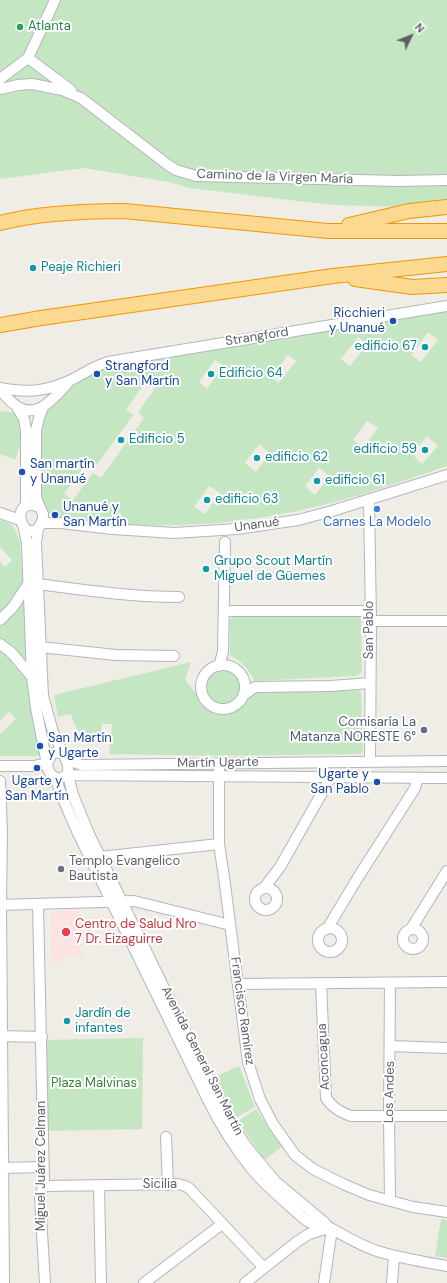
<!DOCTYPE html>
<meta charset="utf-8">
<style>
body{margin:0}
#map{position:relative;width:447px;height:1283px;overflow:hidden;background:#efede6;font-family:"DM Sans",sans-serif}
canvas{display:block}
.north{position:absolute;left:391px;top:16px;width:40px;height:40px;-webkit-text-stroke:3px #fff;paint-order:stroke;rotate:47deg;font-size:11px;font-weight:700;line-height:16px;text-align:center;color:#5d6266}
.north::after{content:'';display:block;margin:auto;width:14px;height:18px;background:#5d6266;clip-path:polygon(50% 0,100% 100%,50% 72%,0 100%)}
</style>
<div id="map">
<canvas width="447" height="1283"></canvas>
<div class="north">N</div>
</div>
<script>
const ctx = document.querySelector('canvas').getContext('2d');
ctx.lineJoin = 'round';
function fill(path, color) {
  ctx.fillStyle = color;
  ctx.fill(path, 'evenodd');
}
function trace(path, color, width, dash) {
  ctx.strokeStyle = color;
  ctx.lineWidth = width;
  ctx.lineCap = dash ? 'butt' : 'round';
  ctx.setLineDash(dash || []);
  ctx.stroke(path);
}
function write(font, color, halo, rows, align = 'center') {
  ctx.font = font + ' "DM Sans",sans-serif';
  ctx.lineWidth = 4;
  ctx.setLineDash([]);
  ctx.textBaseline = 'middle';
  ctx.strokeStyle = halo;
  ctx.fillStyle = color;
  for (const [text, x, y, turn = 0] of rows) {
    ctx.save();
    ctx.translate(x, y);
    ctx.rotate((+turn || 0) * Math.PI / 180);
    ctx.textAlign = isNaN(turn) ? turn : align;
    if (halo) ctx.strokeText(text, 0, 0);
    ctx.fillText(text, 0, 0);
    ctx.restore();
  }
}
fill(new Path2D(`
 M80,910l1,47h-19v6h-9l-1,-13h-2v-10h2v-16h-2v-13z`), '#fbe3e3');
fill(new Path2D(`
 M0,0h52l-25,54 -27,21z
 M60,0h387v175l-48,2 -202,-6 -19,-5 -146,-110z
 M28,62l26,21 -29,-4 -25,5z
 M27,88l35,6 16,8 95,72 10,4 16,3 248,4v19l-38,3 -78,-2 -141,-17 -21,-6 -85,-14 -84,11v-87z
 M447,309v157c-33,11 -65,23 -98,32 -80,23 -163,33 -246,24 -12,-1 -40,-1 -50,-7 -7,-3 -11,-10 -14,-15v-70l5,-17 9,-12 21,-19 22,-13 21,-5zM428,332l10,8 -17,22 -10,-7zM358,337l9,7 -17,22 -9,-7zM288,355l8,6 -17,22 -8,-6zM215,360l9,6 -17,23 -8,-7zM147,380l9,7 -18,25 6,6 -43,60 -8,-5 -20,27 -9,-6 22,-30 8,5 39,-54 -7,-5zM367,421l11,7 -14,20 -11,-8zM427,436l11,10 -16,18 -10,-10zM259,444l11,9 -14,19 -11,-9zM319,468l11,8 -15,19 -10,-9zM209,486l11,7 -15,21 -11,-7z
 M0,411l16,2 6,8 -1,22 -6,17 -15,-6z
 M0,520c14,3 16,10 20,22l10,148 10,63 -3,3h-37v-22l16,-15 -7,-7 -9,9v-159l5,5 7,-7 -12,-13z
 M234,615h123l4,4 1,53 -6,4 -101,5c-8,-14 -12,-18 -25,-26v-35z
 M191,662l-6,17 17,23 13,12 18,-4 6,-3 8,-12 10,-4 102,-1 2,2 2,60 -3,2 -144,2 -107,-2 3,-30h-10l-1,16c-21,-3 -23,-6 -30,-26l-13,3 -4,-22z
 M202 687a21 21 0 1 1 42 0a21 21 0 1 1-42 0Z
 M143,1038l-1,91 -96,2 -2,-91z
 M239,1066l16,41 -20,11 -20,-41z
 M256,1109l26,38 -18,13 -26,-39z
 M441,1219l6,1v38l-12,-2z`), '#c5e6c3');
const minor = new Path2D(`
 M28,58l43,32
 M0,79l28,-21 27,-58
 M0,89l18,-4 14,-1 30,6 19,8 87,67 8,5 20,6 202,5 49,-1
 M0,388c26,5 46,4 71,-8 12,-6 23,-14 37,-18l339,-56
 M0,390c6,6 11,13 18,17 21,12 36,-10 49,-23
 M17,407l7,12 2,11v76
 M369,500l2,121 -1,140
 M39,507c-19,-9 -25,13 -11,24h6l4,-2 5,-9v-6l-7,-16v-68l3,-12 4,-11
 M0,513l20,7
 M42,523h19l52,6 61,4 63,-4 61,-9 34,-9 115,-36
 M24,529l3,14 5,134 4,31 12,61 3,6 4,2 8,22 14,32 131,269c12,24 26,47 43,68 12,15 27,28 42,41 9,8 20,20 34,17
 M38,529l-2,14 7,153 10,36 15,32v11l5,20 16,39 137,281 20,31 29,35 49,41 3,4c16,9 32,19 50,25 22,7 47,11 70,15
 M38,584c47,6 93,13 141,13
 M225,611h146
 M0,620l13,-13 15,-23
 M371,621h76
 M0,644l11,8 21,25
 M40,647l76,8 58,1
 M201 687a22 22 0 1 1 44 0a22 22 0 1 1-44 0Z
 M219,666l4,-14 2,-110
 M245,694l10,-7 76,-1 39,-3
 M47,763l5,-9 4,-2c10,1 15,11 26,13l365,-4
 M219,763v81l5,33 24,185 12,37 13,25 22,31 18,14 30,15 26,11 44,12 34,5
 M0,766h34l13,-3
 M63,777l5,-2 379,3
 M0,781l2,52 -1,72 3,378
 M100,857l119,-13
 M264,888l16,-21 51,-90
 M255 899a11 11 0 1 1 22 0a11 11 0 1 1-22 0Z
 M38,904l6,278 -4,16 5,85
 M0,905l134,-4 96,24
 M318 940a12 12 0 1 1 24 0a12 12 0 1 1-24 0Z
 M327,929l30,-50 58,-91 3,-10
 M411,929l36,-58
 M403 939a10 10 0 1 1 20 0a10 10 0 1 1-20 0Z
 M321,983l5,115c7,10 14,14 25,18h96
 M238,984l209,-2
 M0,1036l42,1
 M390,1046l57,2
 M166,1137l2,48
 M0,1168l43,-1
 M44,1186l134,-2 7,2 4,2 75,80
 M99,1186l2,97
 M390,1201l-1,-84 1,-134
 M144,1283l78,-59
 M245,1283l53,-42 11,-7 16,-5
 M324,1283l8,-54
 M392,1283l2,-27`);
const highway = new Path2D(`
 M0,223c39,-10 84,-12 124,-12l204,20h119
 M349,225l60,-14 38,-4
 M355,279l57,8 35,-2
 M0,325l41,-7 292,-42 114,-12`);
trace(minor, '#b3b6ba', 12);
trace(highway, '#f19704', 16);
trace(minor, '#fff', 10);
trace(highway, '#fbd991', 14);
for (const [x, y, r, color] of [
 [20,27,4,"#2e9e5b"],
 [33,268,4,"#0f9aa8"],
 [393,321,4,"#1a4fb4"],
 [425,347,4,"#0f9aa8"],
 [97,374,4,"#1a4fb4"],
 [211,374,4,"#0f9aa8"],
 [121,440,4,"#0f9aa8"],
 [425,450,4,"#0f9aa8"],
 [257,458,4,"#0f9aa8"],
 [22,472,4,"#1a4fb4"],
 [317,481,4,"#0f9aa8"],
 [207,500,4,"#0f9aa8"],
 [377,509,4,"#3f7fe0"],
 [55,515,4,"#1a4fb4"],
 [206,569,4,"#0f9aa8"],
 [424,730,4,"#5c6f8a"],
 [40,746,4,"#1a4fb4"],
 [37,768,4,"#1a4fb4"],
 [377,782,4,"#1a4fb4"],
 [61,869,4,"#6b7280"],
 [66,932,5,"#e0444e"],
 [67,1021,4,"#0f9aa8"]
]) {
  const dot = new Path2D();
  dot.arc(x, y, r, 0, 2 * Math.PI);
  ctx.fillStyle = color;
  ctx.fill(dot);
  trace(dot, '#fff', 1.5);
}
write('13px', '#27864d', '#fff', [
 ["Atlanta",28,27]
], 'left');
write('13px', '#5d6266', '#fff', [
 ["Camino de la Virgen María",275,177,2],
 ["Strangford",257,337,-9],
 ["Unanué",257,525,-8],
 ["San Pablo",370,630,-90],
 ["Martín Ugarte",218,763,-1],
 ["Francisco Ramírez",242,1011,82],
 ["Aconcagua",324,1057,-93],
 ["Avenida General San Martín",202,1061,63],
 ["Los Andes",390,1092,-89],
 ["Miguel Juárez Celman",42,1166,-90],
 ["Sicilia",160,1185]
]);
write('13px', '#0d838f', '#fff', [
 ["Peaje Richieri",41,268],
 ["edificio 67",417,347,"right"],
 ["Edificio 64",219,374],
 ["Edificio 5",129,440],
 ["edificio 59",417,450,"right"],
 ["edificio 62",265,458],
 ["edificio 61",325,481],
 ["edificio 63",215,500],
 ["Grupo Scout Martín",214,562],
 ["Miguel de Güemes",214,577],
 ["Jardín de",75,1014],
 ["infantes",75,1029]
], 'left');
write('13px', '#164399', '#fff', [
 ["Ricchieri",385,314,"right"],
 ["y Unanué",385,329,"right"],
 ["Strangford",105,367],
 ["y San Martín",105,382],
 ["San martín",30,465],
 ["y Unanué",30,480],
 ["Unanué y",63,508],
 ["San Martín",63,523],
 ["San Martín",48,739],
 ["y Ugarte",48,754],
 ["Ugarte y",369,775,"right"],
 ["San Pablo",369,790,"right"],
 ["Ugarte y",37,782,"center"],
 ["San Martín",37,797,"center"]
], 'left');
write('13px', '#366cbe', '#fff', [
 ["Carnes La Modelo",377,523]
]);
write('13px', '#4e5e75', '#fff', [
 ["Comisaría La",416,723],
 ["Matanza NORESTE 6°",416,738]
], 'right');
write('13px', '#5b616d', '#fff', [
 ["Templo Evangelico",69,862],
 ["Bautista",69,877]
], 'left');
write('13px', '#be3a42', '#fff', [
 ["Centro de Salud Nro",75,925],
 ["7 Dr. Eizaguirre",75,940]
], 'left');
write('13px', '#388436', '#fff', [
 ["Plaza Malvinas",94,1084]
]);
</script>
